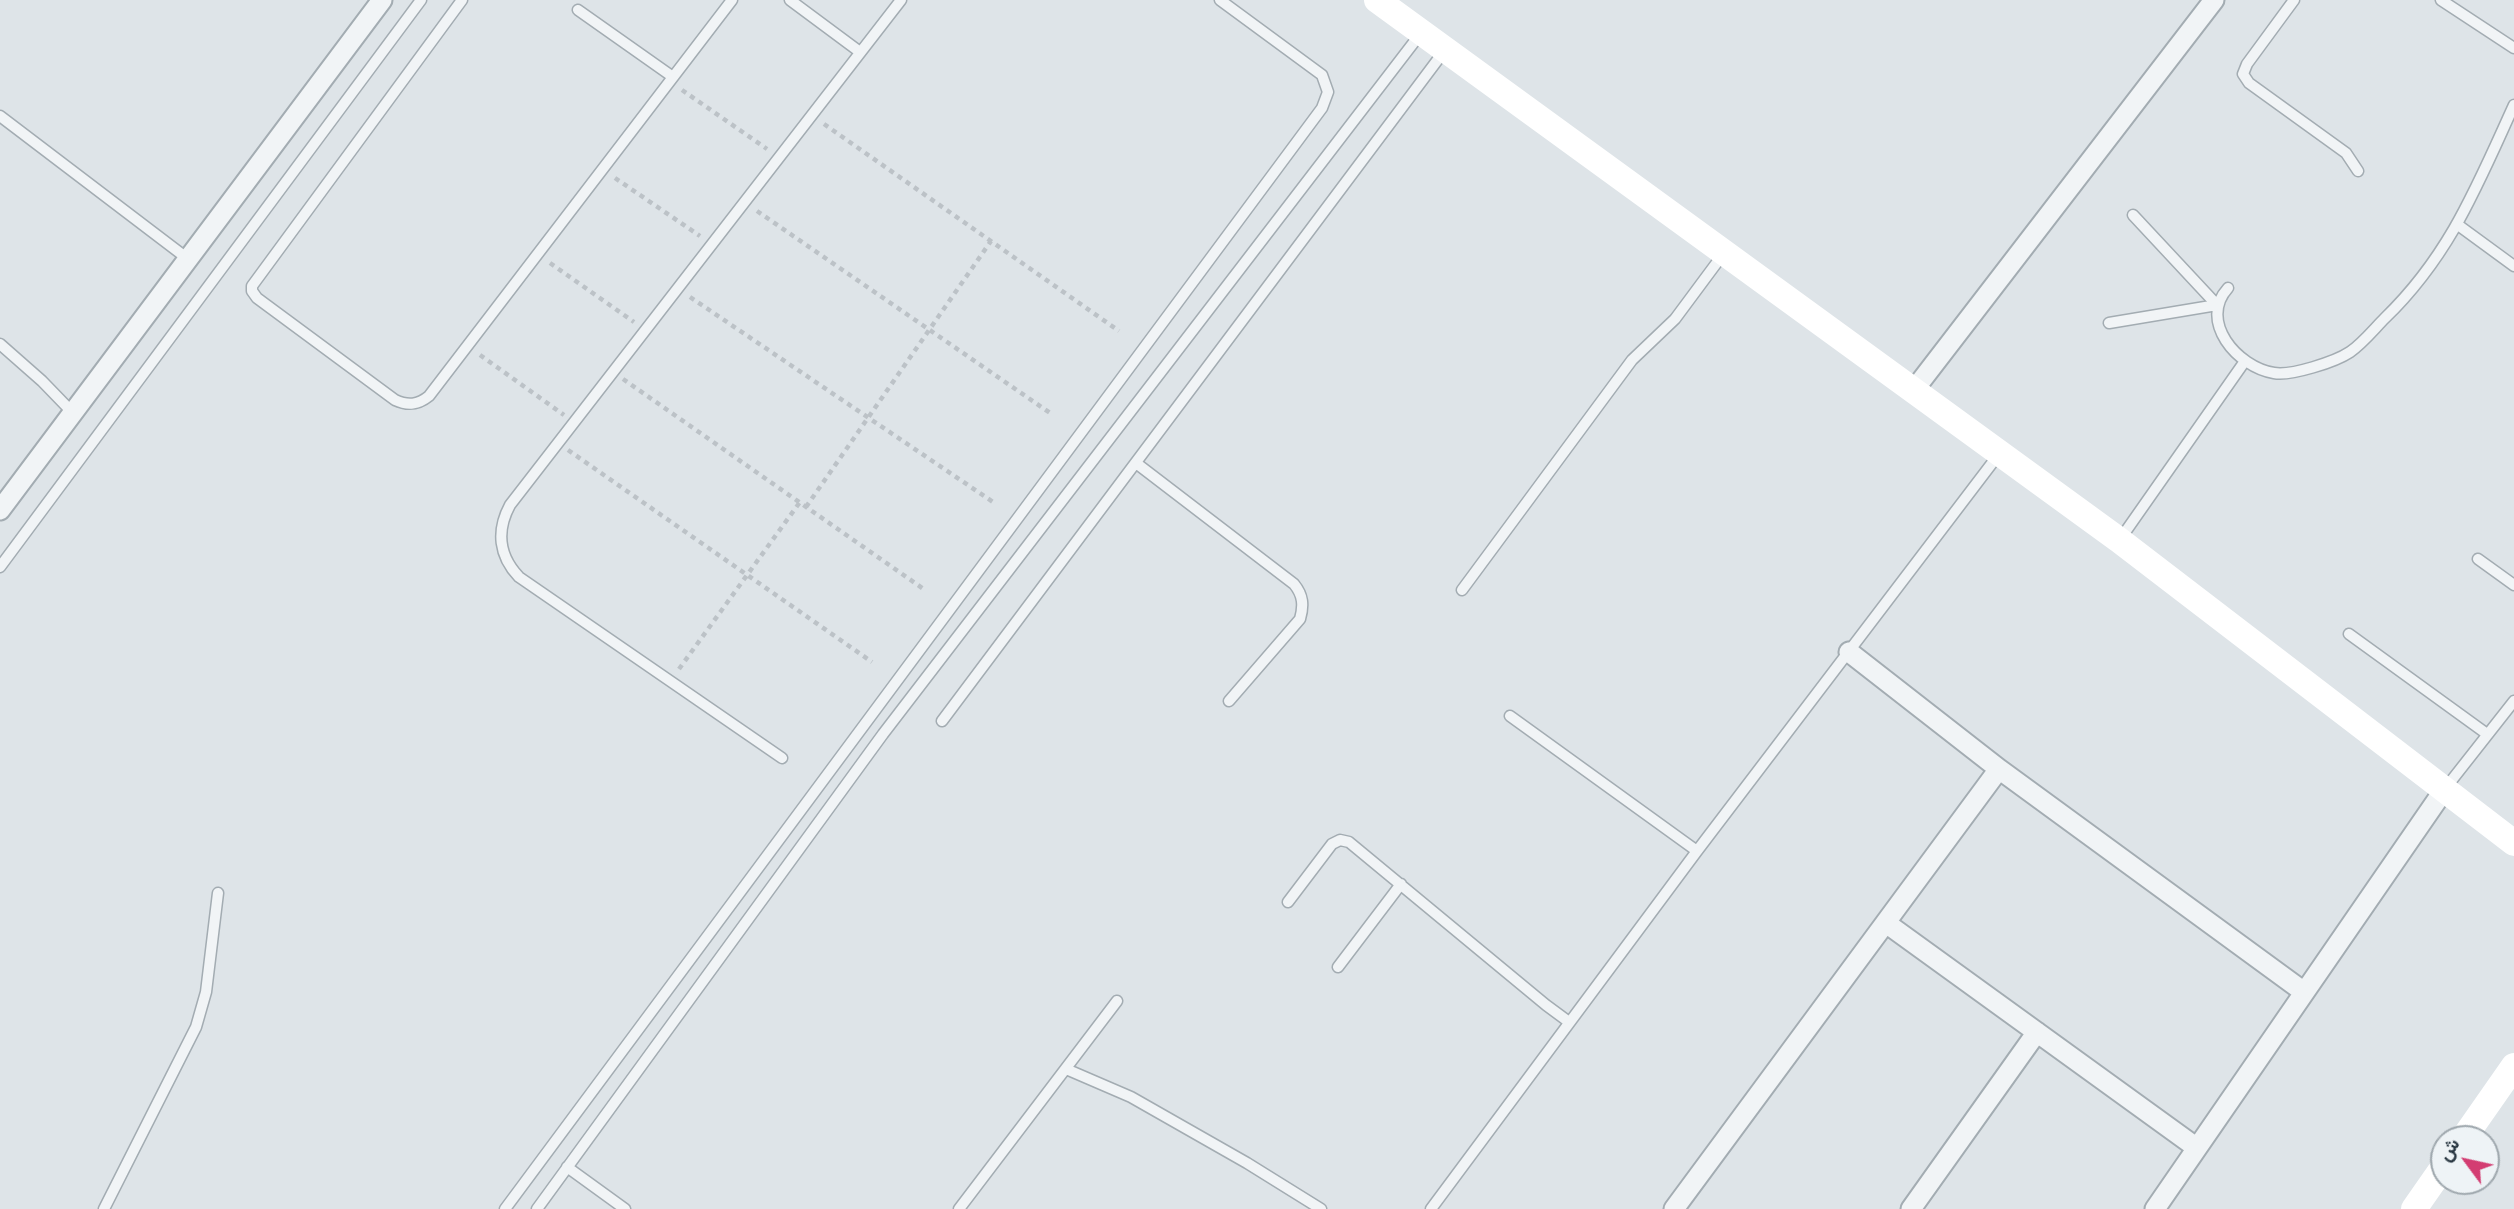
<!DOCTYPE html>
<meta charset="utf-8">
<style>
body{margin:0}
#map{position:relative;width:2514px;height:1209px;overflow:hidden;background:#dee4e8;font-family:"Fira Sans Condensed",Vazirmatn,sans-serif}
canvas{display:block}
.north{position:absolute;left:2430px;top:1125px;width:70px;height:70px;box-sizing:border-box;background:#eef3f6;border:2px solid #9ea7ad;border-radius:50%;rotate:303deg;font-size:19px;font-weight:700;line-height:28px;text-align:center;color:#273540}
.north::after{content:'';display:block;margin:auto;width:24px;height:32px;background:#d33d72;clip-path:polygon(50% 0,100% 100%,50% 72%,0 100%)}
</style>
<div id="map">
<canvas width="2514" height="1209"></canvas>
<div class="north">ش</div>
</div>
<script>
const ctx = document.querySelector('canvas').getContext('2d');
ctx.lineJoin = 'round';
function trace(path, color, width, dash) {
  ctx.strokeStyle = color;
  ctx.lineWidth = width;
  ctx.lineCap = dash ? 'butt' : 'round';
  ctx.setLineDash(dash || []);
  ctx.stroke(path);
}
const lane = new Path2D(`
 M462,0l-210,286v5l5,7 138,102c13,6 23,5 34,-4l303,-396
 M790,0l70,52
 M2294,0l-47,64 -4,10 6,9 97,70 12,18
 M2441,0l73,48
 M578,10l95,67
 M0,116l188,143
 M2133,215l84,90
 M2458,225l56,41
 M2228,288c-30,33 9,79 46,85 17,3 61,-11 76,-21 13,-9 24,-23 35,-34 65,-63 92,-132 129,-213
 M2109,323l108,-18
 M0,344l42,37 31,32
 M1136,463l158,121c9,11 10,21 6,35l-71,82
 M2121,538l124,-177
 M2478,559l36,26
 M0,567l421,-567
 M1462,590l170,-230 43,-41 49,-66
 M2349,634l138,100
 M1510,716l187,135
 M942,721l503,-671
 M782,758l-263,-181c-20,-21 -23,-46 -9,-72l391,-505
 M2444,790l70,-89
 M1288,902l44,-58 8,-4 9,2 197,163 23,17
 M1338,967l63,-83
 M1066,1069l65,28 116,66 74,46
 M567,1167l58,42
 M104,1209l92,-182 10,-35 12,-99
 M505,1209l817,-1101 6,-16 -6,-17 -102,-75
 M537,1209l346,-475 538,-701
 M959,1209l158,-208
 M1431,1209l266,-358 302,-397`);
const street = new Path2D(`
 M1914,390l300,-390
 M0,510l382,-510
 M1849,652l150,117 305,223
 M1886,923l311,225
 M1674,1209l325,-440
 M1911,1209l126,-177
 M2155,1209l289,-419`);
trace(lane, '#a3acb2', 13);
trace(street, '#a3acb2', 23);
trace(new Path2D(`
 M682,90l85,59
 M824,124l295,207
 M615,178l85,58
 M757,211l296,204
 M550,263l84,59
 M690,297l303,205
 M480,355l84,60
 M623,379l302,211
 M568,450l304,212
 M806,507l185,-266
 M679,669l121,-167`), '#bcc2c7', 4.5, [5, 5]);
trace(lane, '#f1f4f6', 10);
trace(street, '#f1f4f6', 19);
trace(new Path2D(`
 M1377,0l742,540 395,303
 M2463,1139l51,-73
 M2414,1209l30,-43`), '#fff', 26);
</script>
